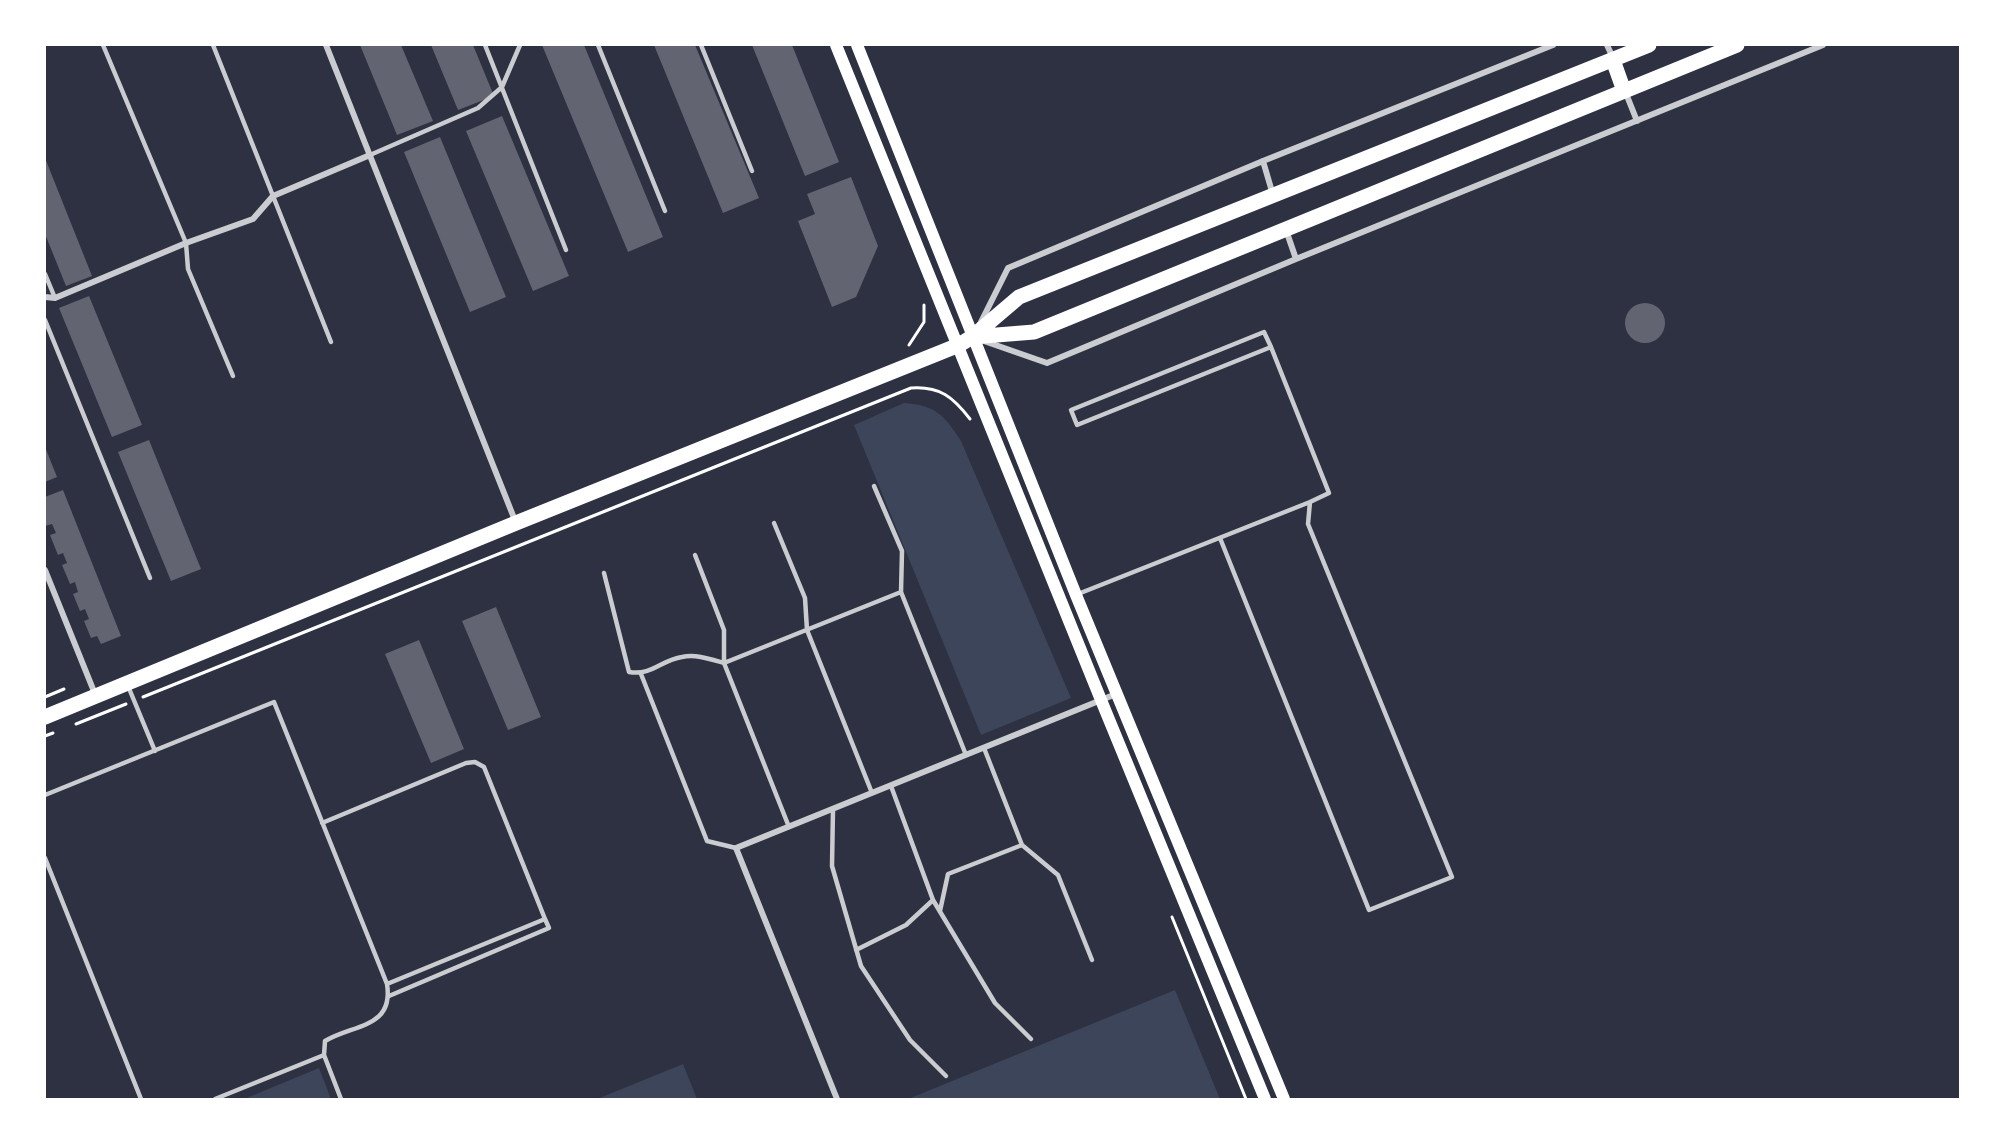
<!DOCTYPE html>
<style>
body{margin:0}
#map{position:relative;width:2005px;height:1144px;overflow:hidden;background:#2d3142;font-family:Spectral,serif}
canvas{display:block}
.frame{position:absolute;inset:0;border:46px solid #fff;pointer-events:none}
</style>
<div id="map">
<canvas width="2005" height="1144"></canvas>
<div class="frame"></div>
</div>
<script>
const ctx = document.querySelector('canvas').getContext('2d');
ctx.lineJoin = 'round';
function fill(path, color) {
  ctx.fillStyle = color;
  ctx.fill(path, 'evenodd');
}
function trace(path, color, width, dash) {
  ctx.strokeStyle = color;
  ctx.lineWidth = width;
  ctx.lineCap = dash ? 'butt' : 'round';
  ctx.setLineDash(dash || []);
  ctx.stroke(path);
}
fill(new Path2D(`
 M904,403c32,2 41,13 57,38l110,257 -90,37 -127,-310z
 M1175,990l45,109h-312z
 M683,1064l14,35h-100z
 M319,1068l12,31h-87z`), '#3c4559');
fill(new Path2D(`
 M360,45h41l32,76 -36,14z
 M431,45h42l21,51 -36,14z
 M542,45h42l79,192 -35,15z
 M654,45h41l64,153 -36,15z
 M752,45h40l47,117 -34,14z
 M502,116l67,160 -36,15 -67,-160z
 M440,137l66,160 -36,15 -66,-160z
 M45,158l47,118 -26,10 -21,-52z
 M851,177l27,69 -22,51 -24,10 -34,-86 17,-7 -8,-20z
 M89,296l53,129 -30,12 -53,-129z
 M1625 323a20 20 0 1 1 40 0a20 20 0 1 1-40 0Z
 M149,440l52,129 -30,12 -53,-129z
 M45,447l12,30 -12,5z
 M63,490l58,146 -20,8 -4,-8 -6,2 -7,-17 5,-2 -4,-10 -5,2 -7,-17 5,-2 -3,-10 -5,2 -8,-19 5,-2 -4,-10 -5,2 -8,-20 6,-2 -4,-9 -7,2v-29z
 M496,607l45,110 -33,13 -46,-109z
 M419,640l45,109 -33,14 -46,-109z`), '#626471');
trace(new Path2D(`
 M909,345l15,-23v-17
 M45,697l19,-8
 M143,697l768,-309c29,-2 42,9 59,31
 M76,724l50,-20
 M45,736l8,-3
 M1172,917l74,182`), '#fff', 3);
trace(new Path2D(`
 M103,45l83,198 2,26 45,107
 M213,45l118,297
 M485,45l81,205
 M598,45l67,166
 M701,45l51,126
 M370,155l108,-47 24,-21 18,-42
 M45,274l10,24
 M45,320l105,258
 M874,486l28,65 -1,41 65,163
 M774,523l31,75 2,32 65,163
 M1220,538l149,372 83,-33 -144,-353 2,-22 19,-9 -58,-146 -7,-15 -193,78 6,15 194,-78
 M695,555l29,75v33l65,164
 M604,573l25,99c23,4 32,-12 53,-15 14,-3 28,2 42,6l177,-71
 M1078,594l232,-92
 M641,674l66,167 29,7
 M128,686l27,65
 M984,748l38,97 36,30 34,85
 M891,786l42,114 62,103 36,36
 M45,795l229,-93 113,282c7,44 -33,40 -62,57l-1,14 17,44
 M833,809l-1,57 29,100 49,74 36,36
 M322,823l144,-60 9,-1 9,5 61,152 -158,65
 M45,858l96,241
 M940,911l8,-37 74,-29
 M856,950l50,-25 27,-25
 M389,996l160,-68 -4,-9
 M215,1099l109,-44`), '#caccd0', 4.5);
trace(new Path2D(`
 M326,45l190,478
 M1607,45l6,13
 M1625,91l12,30
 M1263,161l10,34
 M1286,230l10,29
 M45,297l10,1 131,-55 67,-24 20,-23 97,-41
 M979,326l29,-58 255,-107 290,-116
 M984,341l63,22 249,-104 527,-214
 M45,570l50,124
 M837,1099l-101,-251 380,-154`), '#caccd0', 6);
trace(new Path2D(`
 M836,45l265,655 164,399
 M857,45l219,550 208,504`), '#fff', 12);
trace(new Path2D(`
 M1613,60l11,31
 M972,337l62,-5 703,-287
 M45,717l471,-194 443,-178 13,-8 47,-40 630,-252`), '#fff', 15);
</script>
